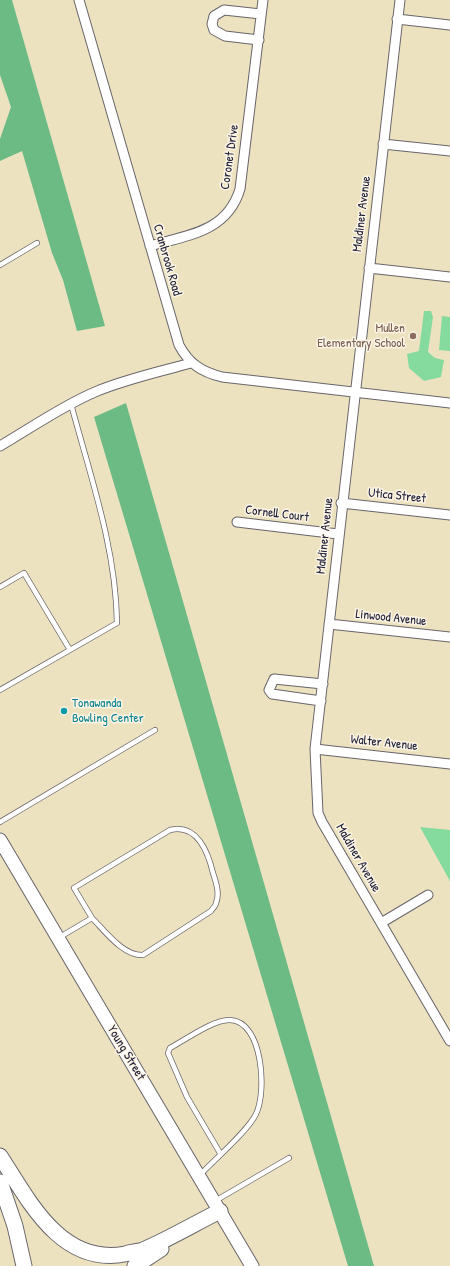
<!DOCTYPE html>
<style>
body{margin:0}
canvas{display:block;background:#ece2c0}
</style>
<canvas width="450" height="1266"></canvas>
<script>
const ctx = document.querySelector('canvas').getContext('2d');
ctx.lineJoin = 'round';
function fill(path, color) {
  ctx.fillStyle = color;
  ctx.fill(path, 'evenodd');
}
function trace(path, color, width, dash) {
  ctx.strokeStyle = color;
  ctx.lineWidth = width;
  ctx.lineCap = dash ? 'butt' : 'round';
  ctx.setLineDash(dash || []);
  ctx.stroke(path);
}
function write(font, color, halo, rows, align = 'center') {
  ctx.font = font + ' "Patrick Hand",sans-serif';
  ctx.lineWidth = 3;
  ctx.setLineDash([]);
  ctx.textBaseline = 'middle';
  ctx.strokeStyle = halo;
  ctx.fillStyle = color;
  for (const [text, x, y, turn = 0] of rows) {
    ctx.save();
    ctx.translate(x, y);
    ctx.rotate((+turn || 0) * Math.PI / 180);
    ctx.textAlign = isNaN(turn) ? turn : align;
    if (halo) ctx.strokeText(text, 0, 0);
    ctx.fillText(text, 0, 0);
    ctx.restore();
  }
}
fill(new Path2D(`
 M424,311h7l2,6 -5,35 7,6 9,2 -3,17 -17,4 -15,-13 -2,-14 12,-3z
 M442,316l8,1v34l-11,-1z
 M420,827l30,3v51z`), '#85db9e');
fill(new Path2D(`
 M0,0h12l93,326 -28,5 -14,-51 -11,-27 -30,-102 -22,10v-22l11,-32 -11,-32z
 M126,403l248,863h-26l-254,-849z`), '#6cbb85');
const lane = new Path2D(`
 M0,265l37,-22
 M0,587l24,-14 46,77
 M0,690l117,-67c-1,-75 -27,-148 -46,-219
 M0,822l155,-92
 M60,937l32,-19 -18,-30 96,-58c27,-7 38,22 43,43 3,9 7,21 3,30 0,3 -4,6 -5,8l-68,44c-20,1 -38,-24 -51,-37
 M200,1175c14,-15 48,-44 56,-61 11,-22 7,-93 -26,-94 -16,-1 -45,20 -60,28l-2,5 19,44 33,56
 M215,1201l74,-43`);
const street = new Path2D(`
 M79,0l100,345c10,19 23,27 43,32l228,26
 M400,0l-85,749 3,64 4,9 128,219
 M397,19l53,6
 M259,40l-34,-4 -11,-6 -2,-6 2,-8 10,-6 37,4
 M383,144l67,7
 M150,246c38,-11 77,-14 90,-57l23,-189
 M369,268l81,9
 M0,446c31,-18 62,-40 95,-54 31,-13 64,-20 96,-29
 M341,503l109,12
 M237,522l101,12
 M329,624l121,13
 M321,701l-49,-7 -3,-4 5,-11 49,5
 M315,749l135,15
 M381,923l47,-28`);
const secondary = new Path2D(`
 M0,840l252,426`);
const primary = new Path2D(`
 M0,1156c29,45 61,110 125,98 6,-2 12,-2 18,-4 26,-11 51,-26 77,-39
 M0,1182l15,44 9,40
 M135,1266l26,-17`);
trace(lane, '#69656a', 6);
trace(street, '#69656a', 11);
trace(secondary, '#69656a', 15);
trace(primary, '#69656a', 17);
trace(lane, '#fff', 4.5);
trace(street, '#fff', 9);
trace(secondary, '#fff', 13);
trace(primary, '#fff', 15);
for (const [x, y, r, color] of [
 [413,336,4,"#8d6e63"],
 [64,711,4,"#0f9aa8"]
]) {
  const dot = new Path2D();
  dot.arc(x, y, r, 0, 2 * Math.PI);
  ctx.fillStyle = color;
  ctx.fill(dot);
  trace(dot, '#fcf5e5', 1.5);
}
write('13px', '#22223b', '#fcf5e5', [
 ["Coronet Drive",230,157,-82],
 ["Maldiner Avenue",362,214,-83],
 ["Cranbrook Road",167,260,74],
 ["Utica Street",397,496,6],
 ["Cornell Court",277,514,7],
 ["Maldiner Avenue",325,536,-84],
 ["Linwood Avenue",391,618,6],
 ["Walter Avenue",384,743,6],
 ["Maldiner Avenue",358,858,60],
 ["Young Street",126,1053,59]
]);
write('13px', '#785e54', '#fcf5e5', [
 ["Mullen",405,329],
 ["Elementary School",405,344]
], 'right');
write('13px', '#0d838f', '#fcf5e5', [
 ["Tonawanda",72,704],
 ["Bowling Center",72,719]
], 'left');
</script>
